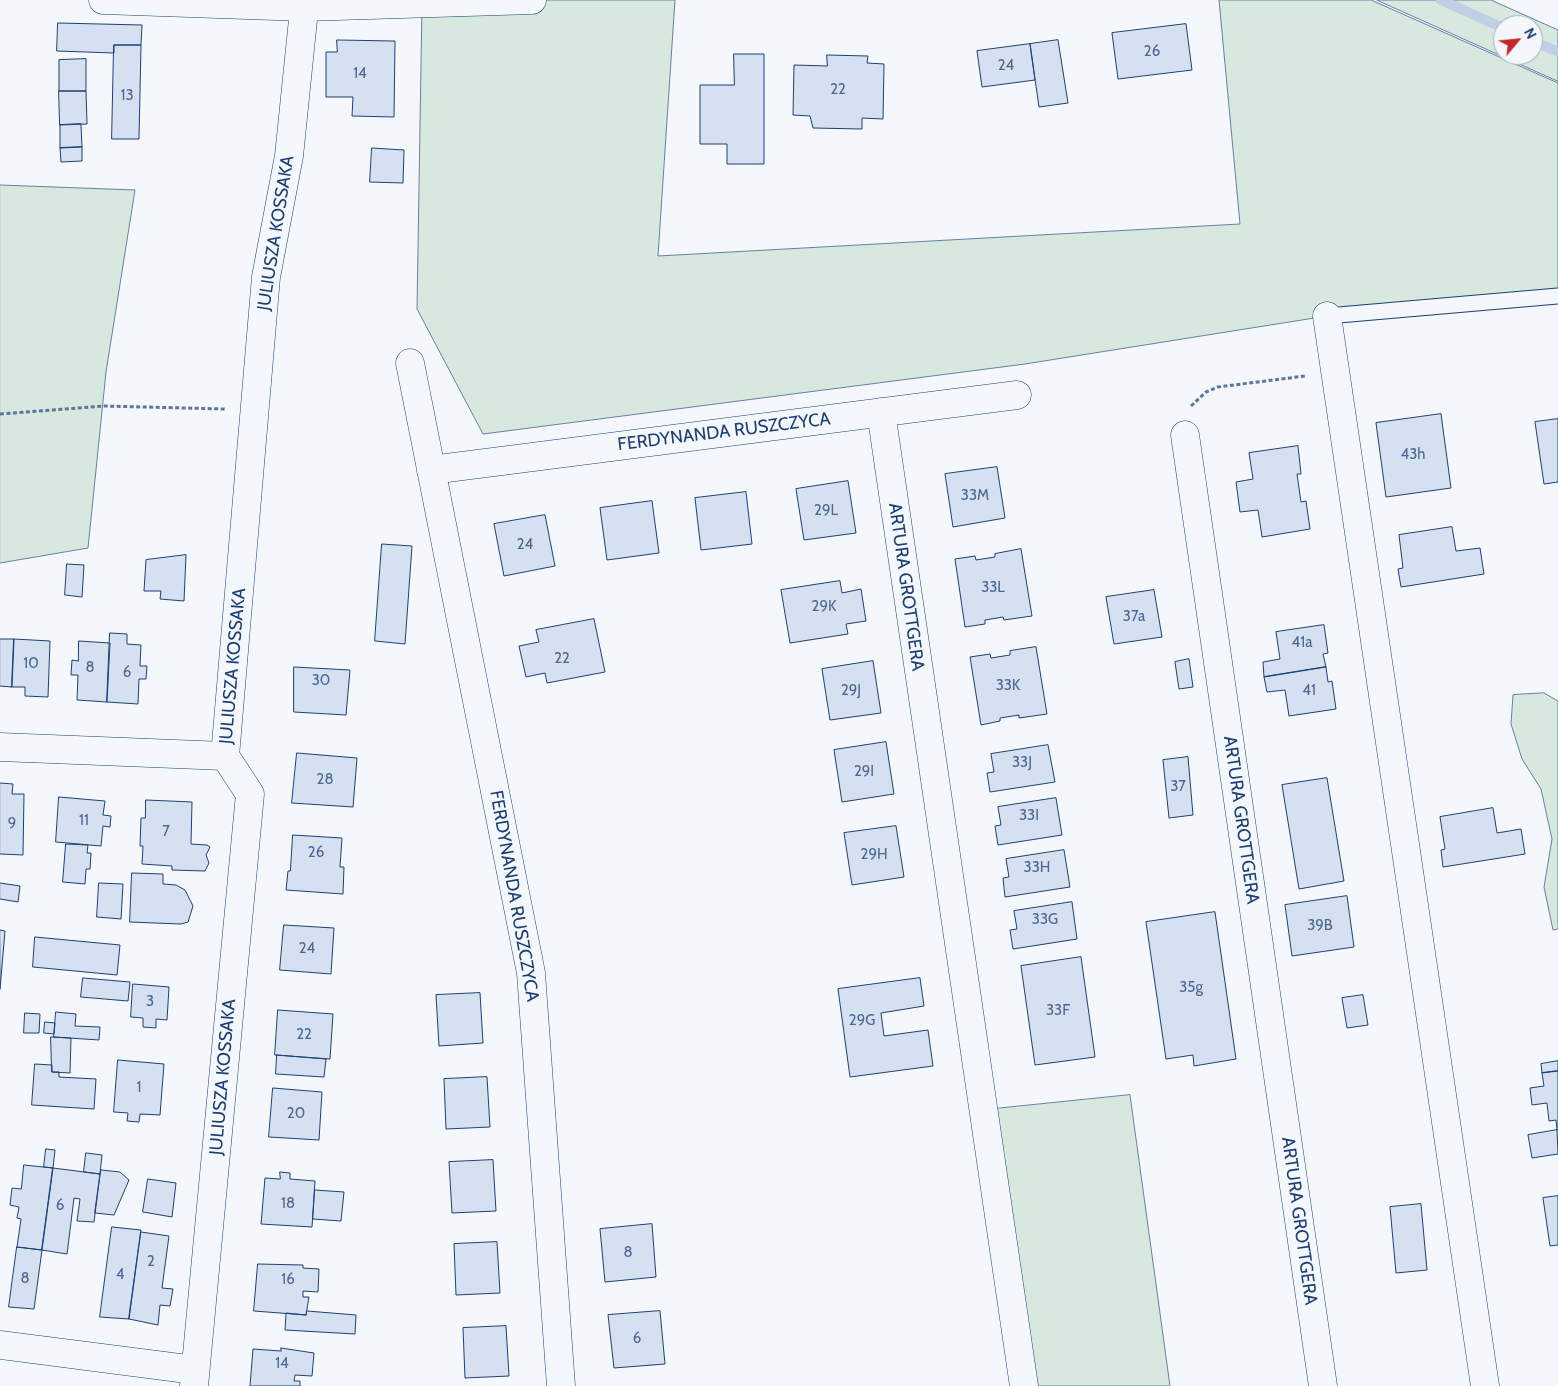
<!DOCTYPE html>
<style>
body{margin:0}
#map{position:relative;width:1558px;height:1386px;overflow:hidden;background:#f4f7fb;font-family:Cabin,sans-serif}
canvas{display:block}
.north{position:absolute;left:1493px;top:15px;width:50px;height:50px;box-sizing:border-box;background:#f4f7fb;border:1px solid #9eadc5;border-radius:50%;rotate:62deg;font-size:14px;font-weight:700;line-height:20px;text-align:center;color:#1d3f73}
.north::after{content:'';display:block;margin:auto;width:18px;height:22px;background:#c62828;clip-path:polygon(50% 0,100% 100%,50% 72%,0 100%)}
</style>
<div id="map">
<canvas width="1558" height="1386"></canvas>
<div class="north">N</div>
</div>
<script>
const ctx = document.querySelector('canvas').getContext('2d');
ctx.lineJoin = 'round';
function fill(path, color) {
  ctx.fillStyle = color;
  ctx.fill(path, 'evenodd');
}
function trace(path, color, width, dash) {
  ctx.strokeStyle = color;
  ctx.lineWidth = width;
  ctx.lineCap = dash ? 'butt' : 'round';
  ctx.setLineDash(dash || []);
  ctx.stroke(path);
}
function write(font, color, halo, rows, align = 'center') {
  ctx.font = font + ' Cabin,sans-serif';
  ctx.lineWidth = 4;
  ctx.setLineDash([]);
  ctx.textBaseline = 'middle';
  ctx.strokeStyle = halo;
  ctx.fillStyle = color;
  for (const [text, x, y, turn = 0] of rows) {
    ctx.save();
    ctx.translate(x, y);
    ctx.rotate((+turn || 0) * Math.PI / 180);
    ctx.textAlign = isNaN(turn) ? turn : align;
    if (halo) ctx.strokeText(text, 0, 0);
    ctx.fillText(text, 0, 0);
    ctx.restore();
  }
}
const green = new Path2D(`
 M533,0h142l-17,256 582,-32 -21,-224h152l187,83v213l-231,20 -302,48 -542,70 -66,-125 5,-305z
 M1377,0h114l67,30v51zM1503,25h30v30h-30z
 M0,185l135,5 -29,182 -18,176 -88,15z
 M1544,693l14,8v228l-5,1 -9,-43 8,-48 -11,-50 -19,-30 -11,-35 2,-29z
 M1130,1095l40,291h-146l-40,-276z`);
fill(green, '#d7e8df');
trace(green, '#687fa3', 1);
trace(new Path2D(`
 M1441,0l62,28
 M1533,41l25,11`), '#bed0e5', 10);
const building = new Path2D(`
 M58,23l84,2 -1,20h-27v8l-57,-2z
 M1186,24l6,46 -74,9 -6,-46z
 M337,40l58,1 -1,76 -42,-1 1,-19h-27v-45h11z
 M1058,40l10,63 -29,4 -9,-63z
 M1030,44l5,36 -53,7 -5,-36z
 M114,45h27l-2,94h-27z
 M734,54h30v110h-37v-20h-27v-59h34z
 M827,55l41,1 -1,7 17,1 -1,55 -21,-1v11l-49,-1 -3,-12 -17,-1 1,-50 33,1z
 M86,59v32h-27v-31z
 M59,91h27l1,33 -27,1z
 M81,124l1,23 -22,1v-23z
 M82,147v14l-21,1 -1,-14z
 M372,148l32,2 -1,33 -33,-1z
 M1441,414l10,74 -65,9 -10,-74z
 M1558,419v63l-14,2 -9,-62z
 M1298,446l3,28h-4l4,28 5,-1 4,28 -48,8 -4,-27 -18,2 -4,-30 17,-3 -4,-26z
 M997,467l8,51 -52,9 -8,-53z
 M848,481l8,52 -52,7 -8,-51z
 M746,492l6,52 -51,6 -6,-52z
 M652,501l7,52 -52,7 -7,-52z
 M545,515l10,51 -51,10 -10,-52z
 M1452,527l4,24 24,-3 4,26 -83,13 -3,-18 5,-1 -4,-33z
 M382,544l30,2 -7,98 -30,-3z
 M1021,549l11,67 -28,4 -1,-3 -18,3v4l-20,3 -10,-68 20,-3 1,4 19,-3v-3z
 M186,555l-2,46 -24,-2 1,-8h-17l2,-31z
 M67,564l17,1 -2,32 -17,-2z
 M840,581l2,12 19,-4 5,32 -20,3 2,10 -58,9 -9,-53z
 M1154,590l8,47 -48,7 -8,-47z
 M594,619l11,53 -58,11 -2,-10 -19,4 -7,-31 20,-4 -3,-12z
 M1324,625l4,28 -5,1 3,13 -62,10 -1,-15 17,-3 -4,-27z
 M110,633l17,1v10l14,1 -1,21h7l-1,13h-7l-1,25 -31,-2z
 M0,639h14l-2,48 -12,-1z
 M14,639l36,2 -2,56 -23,-1v-9h-13z
 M79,641l31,2 -3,59 -30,-2 1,-25h-7l1,-15 6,1z
 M1036,647l11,67 -28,4v-3l-19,3v3l-19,4 -11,-68 20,-3 1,4 19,-3v-4z
 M1189,659l4,28 -14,2 -4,-27z
 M873,661l8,52 -51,7 -8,-51z
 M294,667l56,3 -4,45 -52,-3z
 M1326,667l2,15 4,-1 4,28 -47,7 -4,-26 -18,2 -3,-15z
 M886,742l8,52 -52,8 -8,-52z
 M1048,745l7,37 -65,10 -3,-19 7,-1 -3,-18z
 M297,753l60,5 -4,49 -61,-4z
 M1188,757l5,58 -24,3 -6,-58z
 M1327,778l17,103 -45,8 -17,-104z
 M0,783l13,1 -1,10h12l-1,61 -23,-1z
 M59,797l46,4 -2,14 8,1 -1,11 -7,-1 -2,20 -45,-4z
 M1056,798l6,37 -64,10 -3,-19 6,-1 -3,-18z
 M146,800l46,2 -1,42 16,1 3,2 -4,8 3,8 -4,8 -33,-1v-4l-30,-2 1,-18h-3l1,-28h4z
 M1493,808l4,25 24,-4 4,25 -82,13 -2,-17 4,-1 -5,-32z
 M896,826l8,51 -52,8 -8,-52z
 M293,835l49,3 -2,29h4l-1,27 -57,-4 2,-19h2z
 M66,844l22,1 -1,8h4l-1,16h-4l-1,15 -22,-2z
 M1064,850l6,37 -65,10 -2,-19 6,-1 -3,-18z
 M132,873l31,1v10l13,1 9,5 8,16 -5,16 -7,2 -51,-2z
 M0,883l20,3 -2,16 -18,-3z
 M99,883l24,1 -2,35 -24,-2z
 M1347,896l7,51 -62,9 -7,-51z
 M1072,902l5,37 -64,10 -3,-19 7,-1 -3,-18z
 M1215,912l21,147 -42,7 -1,-11 -27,4 -20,-137z
 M284,925l50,3 -3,46 -51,-4z
 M0,930l5,1 -5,58z
 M35,937l85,8 -3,30 -84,-8z
 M1081,957l14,100 -60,8 -14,-99z
 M83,978l47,4 -2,19 -47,-4z
 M920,978l4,28 -43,7 3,23 44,-6 5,36 -83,11 -12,-88z
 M133,984l36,3 -2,33 -11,-1v9l-13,-1v-9l-12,-1z
 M480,993l3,50 -44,3 -3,-51z
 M1363,995l5,30 -21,3 -5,-30z
 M278,1010l55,4 -3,45 -55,-4z
 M56,1012l20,2 -1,12 25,1 -1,13 -45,-3z
 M25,1013l15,1 -1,19h-15z
 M45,1022l10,1 -1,11 -10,-1z
 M51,1037l20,1 -1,35 -18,-1z
 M277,1055l49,4 -2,18 -48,-3z
 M118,1060l46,4 -4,51 -20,-1 -1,8 -12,-1 1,-8 -14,-1z
 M1558,1061v10l-16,2 -1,-9z
 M35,1064l17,1v7h7v5l37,2 -2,30 -62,-4z
 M1558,1071v59h-1l-1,-10 -7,1 -2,-18 -15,2 -2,-17 14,-2 -2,-13z
 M487,1077l3,50 -44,2 -2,-50z
 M273,1088l49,4 -3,48 -50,-3z
 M1557,1130l1,24 -26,4 -4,-23z
 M46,1149l9,1 -2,18 -9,-1z
 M86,1153l16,2 -2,19 -16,-2z
 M493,1160l3,51 -44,2 -3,-51z
 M24,1165l29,3 -11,82 -25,-3 4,-28 -4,-1 2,-11 -9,-2 2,-17 9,1z
 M53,1168l47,6 -6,48 -17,-1 3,-22 -6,-1 -7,56 -25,-4z
 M101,1170l19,2 9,8 -15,35 -19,-2z
 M280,1172l10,1v6l25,2 -3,46 -51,-3 4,-46 15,1z
 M148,1179l28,4 -4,34 -29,-5z
 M315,1190l29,2 -3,29 -28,-2z
 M1558,1196v49l-8,1 -7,-48z
 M1421,1204l6,66 -31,3 -6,-66z
 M652,1224l4,53 -51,5 -5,-53z
 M112,1227l29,3 -12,89 -29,-2z
 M141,1232l28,4 -7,52 11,1 -3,17 -10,-1 -2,20 -29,-6z
 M497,1242l3,51 -44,2 -2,-51z
 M17,1247l25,3 -8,59 -25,-2z
 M258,1264l45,1v3l16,1 -1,23 -15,-1v6h6l-3,18 -52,-4z
 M307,1311l49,4 -1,19 -70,-4 1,-17 20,2z
 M660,1311l5,53 -51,4 -6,-53z
 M506,1326l3,50 -44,2 -2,-50z
 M281,1348l33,5 -2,23 -17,-1 -1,6h6v5h-50l3,-37 28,2z`);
fill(building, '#d5e0f0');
trace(building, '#1d3f73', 1);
const lane = new Path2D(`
 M1327,316l231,-20`);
const street = new Path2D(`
 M103,0l201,7 228,-7
 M1327,316l158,1070
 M410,363l121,610 30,413
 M881,412l143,974
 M1185,435l138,951
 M431,470l586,-75
 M0,747l225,9
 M0,1345l195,25
 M194,1386l56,-592 -25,-38 41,-479 23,-121 16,-156`);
trace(lane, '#1d3f73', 17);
trace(street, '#1d3f73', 29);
trace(new Path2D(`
 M1191,406l15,-14 12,-5 87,-11
 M0,414l104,-8 121,3`), '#5e769c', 3, [4, 2.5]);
trace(lane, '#f4f7fb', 15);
trace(street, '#f4f7fb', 28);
write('15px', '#4b6792', null, [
 ["26",1152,52],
 ["24",1006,66],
 ["14",360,74],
 ["22",838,90],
 ["13",127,96],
 ["43h",1413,455],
 ["33M",975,496],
 ["29L",826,511],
 ["24",525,545],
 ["33L",993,588],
 ["29K",824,607],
 ["37a",1134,617],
 ["41a",1302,643],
 ["22",562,659],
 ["10",31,664],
 ["8",90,668],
 ["6",127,673],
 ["30",321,681],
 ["33K",1008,686],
 ["29J",851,691],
 ["41",1309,691],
 ["33J",1022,763],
 ["29I",864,772],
 ["28",325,780],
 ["37",1178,787],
 ["33I",1029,816],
 ["11",84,821],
 ["9",12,824],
 ["7",166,832],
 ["26",316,853],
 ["29H",874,855],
 ["33H",1037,868],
 ["33G",1045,920],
 ["39B",1320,926],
 ["24",307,949],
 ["35g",1191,988],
 ["3",150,1002],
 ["33F",1058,1011],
 ["29G",862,1021],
 ["22",304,1035],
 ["1",139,1088],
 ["20",296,1114],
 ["18",288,1204],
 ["6",60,1206],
 ["8",628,1253],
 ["2",151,1262],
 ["4",120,1275],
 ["8",25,1279],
 ["16",288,1280],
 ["6",637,1339],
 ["14",282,1364]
]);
write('18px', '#1d3f73', '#f4f7fb', [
 ["JULIUSZA KOSSAKA",276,233,-81],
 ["FERDYNANDA RUSZCZYCA",724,432,-7],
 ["ARTURA GROTTGERA",906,587,82],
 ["JULIUSZA KOSSAKA",233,666,-85],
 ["ARTURA GROTTGERA",1241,820,82],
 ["FERDYNANDA RUSZCZYCA",514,896,80],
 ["JULIUSZA KOSSAKA",223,1077,-85],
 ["ARTURA GROTTGERA",1299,1221,82]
]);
</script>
